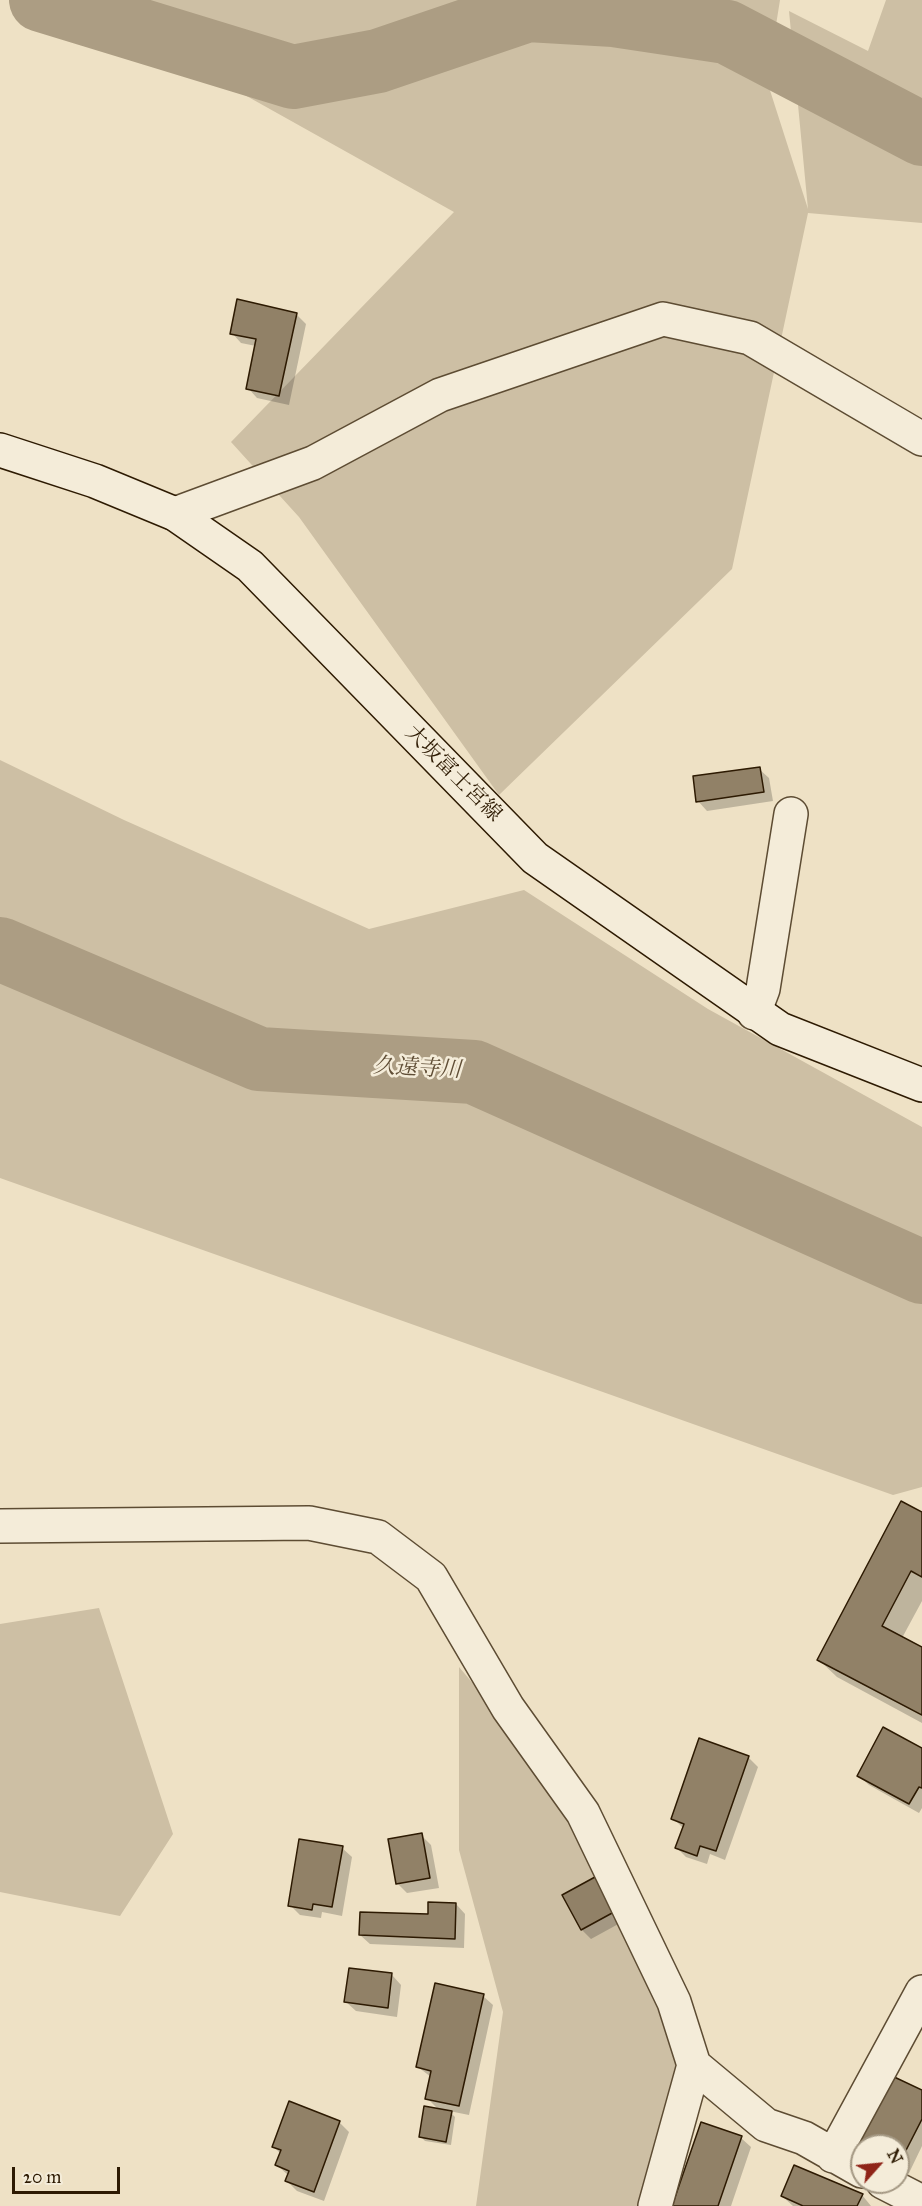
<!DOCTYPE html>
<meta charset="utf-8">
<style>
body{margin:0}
#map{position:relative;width:922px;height:2206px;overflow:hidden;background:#eee1c5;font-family:"IM FELL Great Primer",serif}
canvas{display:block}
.north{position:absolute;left:850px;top:2134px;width:60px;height:60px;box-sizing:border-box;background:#f4ecd9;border:2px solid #a49883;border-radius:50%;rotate:63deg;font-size:16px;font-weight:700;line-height:24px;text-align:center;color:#2d1a02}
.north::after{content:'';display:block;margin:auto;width:21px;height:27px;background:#8f2418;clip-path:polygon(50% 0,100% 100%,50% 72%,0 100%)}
.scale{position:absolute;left:12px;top:2167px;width:108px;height:27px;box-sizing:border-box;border:3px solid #2d1a02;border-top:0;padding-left:8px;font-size:18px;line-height:21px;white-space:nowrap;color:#2d1a02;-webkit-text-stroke:4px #f4ecd9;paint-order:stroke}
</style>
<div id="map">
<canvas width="922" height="2206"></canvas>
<div class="north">N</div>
<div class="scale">20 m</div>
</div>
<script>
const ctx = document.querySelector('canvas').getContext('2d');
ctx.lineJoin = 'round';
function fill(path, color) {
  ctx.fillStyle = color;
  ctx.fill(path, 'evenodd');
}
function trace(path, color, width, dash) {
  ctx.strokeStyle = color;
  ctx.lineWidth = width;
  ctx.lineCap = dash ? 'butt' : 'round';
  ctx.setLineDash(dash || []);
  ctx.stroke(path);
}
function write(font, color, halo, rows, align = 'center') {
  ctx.font = font + ' "IM FELL Great Primer","Noto Serif JP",serif';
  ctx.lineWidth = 5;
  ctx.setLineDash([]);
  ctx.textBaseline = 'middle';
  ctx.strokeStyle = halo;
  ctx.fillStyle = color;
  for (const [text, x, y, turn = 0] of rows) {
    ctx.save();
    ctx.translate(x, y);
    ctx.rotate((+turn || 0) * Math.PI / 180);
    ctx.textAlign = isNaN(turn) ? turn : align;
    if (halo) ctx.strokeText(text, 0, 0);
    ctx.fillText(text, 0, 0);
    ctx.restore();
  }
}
fill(new Path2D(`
 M134,0h646l-13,81 41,128 -19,-198 79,40 18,-51h36v223l-114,-10 -76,356 -233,226 -200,-278 -68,-75 223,-230 -338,-189z
 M0,760l124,60 245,109 155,-39 184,119 214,118v360l-29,8 -893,-317z
 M99,1608l74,226 -53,82 -120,-24v-268z
 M459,1667l124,146 108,243 -36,150h-179l27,-194 -44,-162z`), '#cdbfa4');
fill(new Path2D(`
 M296,314l10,10 -17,81 -32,-7 -9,-10 8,-42 -15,-3 -9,-10z
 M759,769l10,9 4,23 -66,10 -9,-10z
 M922,1514v87l-20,37 20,11v74l-85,-46 -18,-17z
 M922,1750v58l-3,5 -50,-28 -10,-9z
 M748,1757l10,10 -33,93 -15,-6 -3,10 -21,-7 -9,-9 7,-19 -11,-11z
 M421,1835l10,10 8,43 -32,5 -10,-10z
 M342,1848l10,9 -10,59 -20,-4 -1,6 -21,-3 -10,-10z
 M595,1879l9,9 18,34 -31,17 -9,-9z
 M456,1904l9,10 -1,34 -94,-4 -10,-9 70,-19z
 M392,1975l9,10 -4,32 -41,-6 -10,-9z
 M483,1996l10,9 -24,110 -20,-4 6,6 -4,28 -26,-4 -4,-4 18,-27 -12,-12 4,-21 -13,-10z
 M922,2092v54l-13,27 -11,-5v-22l-36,1 -3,-3z
 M339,2122l10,10 -25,69 -27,-10 -10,-10 2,-5 -12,-11 4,-11 -7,-7z
 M741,2138l10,9 -20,59h-58z
 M862,2195l9,11h-78l-11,-10z`), '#0003');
trace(new Path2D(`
 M41,0l252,77 85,-16 150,-51 86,5 113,17 195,102
 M0,949l259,110 215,13 448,200`), '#ac9d83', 64);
const building = new Path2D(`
 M237,299l60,14 -18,83 -33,-7 10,-50 -26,-5z
 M760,767l4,25 -68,10 -3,-26z
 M901,1501l21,11v65l-11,-6 -29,55 40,21v68l-105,-55z
 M883,1727l39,21v40l-3,-1 -10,17 -52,-28z
 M699,1738l50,18 -33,95 -16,-5 -3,10 -22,-8 9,-24 -13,-5z
 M422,1833l8,45 -34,6 -8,-45z
 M299,1839l44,7 -11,61 -19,-3 -1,6 -24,-4z
 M595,1877l19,35 -33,18 -19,-35z
 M428,1902l28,1 -1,36 -96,-4 1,-23 68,2z
 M349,1968l43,5 -4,35 -44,-6z
 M435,1983l49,11 -25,112 -34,-7 6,-28 -15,-4z
 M890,2075l32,15v29l-23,45 -1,-18 -36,1 -5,-3z
 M289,2101l51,20 -26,71 -29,-11 4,-10 -14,-6 6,-15 -9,-3z
 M424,2106l28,5 -6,31 -27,-5z
 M701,2122l41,14 -24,70h-46z
 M794,2165l69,29 -6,12h-54l-22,-10z`);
fill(building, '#918167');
trace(building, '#2d1a02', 1.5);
const minor = new Path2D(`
 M175,514l138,-51 127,-68 223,-76 87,19 172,101
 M754,1013l9,-24 28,-175
 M0,1526l309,-3 69,14 53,40 77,131 75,105 91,189 20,63 -39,141
 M694,2065l72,60 38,13 58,33
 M833,2156l89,-164
 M883,2182l39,20`);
const secondary = new Path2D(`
 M0,450l95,31 80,33 75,52 285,292 245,171 142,56`);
trace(minor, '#5d4c33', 36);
trace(secondary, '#2d1a02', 36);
trace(minor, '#f4ecd9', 33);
trace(secondary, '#f4ecd9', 33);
write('21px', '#2d1a02', '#f4ecd9', [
 ["大坂富士宮線",453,774,45]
]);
write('italic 22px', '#604e36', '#f4ecd9', [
 ["久遠寺川",417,1069,3]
]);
</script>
